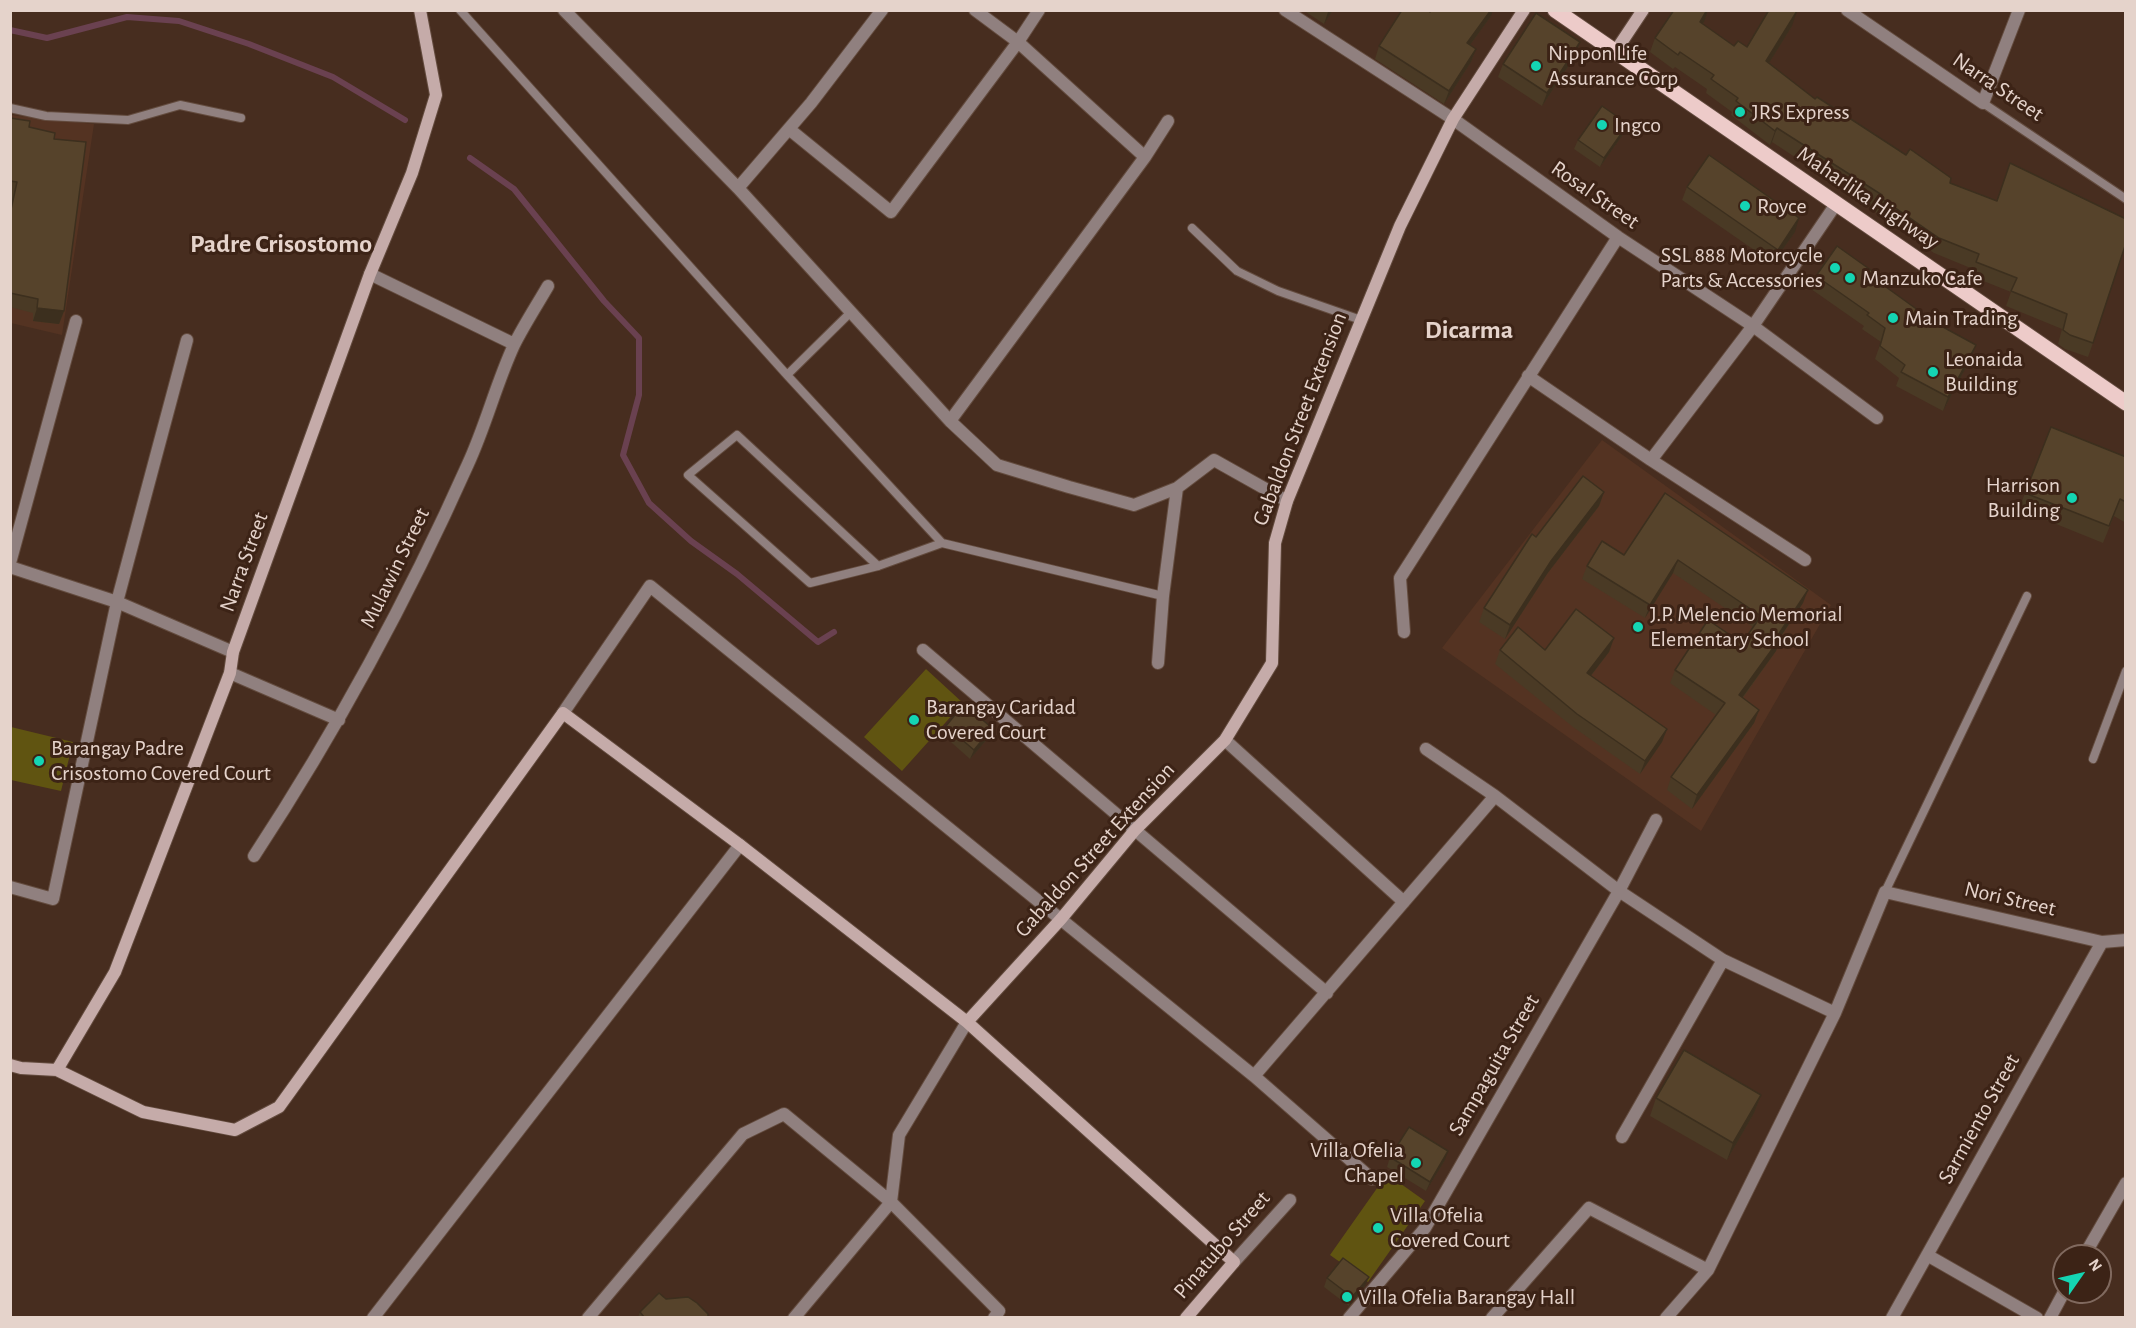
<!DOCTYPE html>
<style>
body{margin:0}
#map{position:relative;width:2136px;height:1328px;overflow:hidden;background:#472d1f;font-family:"Alegreya Sans",sans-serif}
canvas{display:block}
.frame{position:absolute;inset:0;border:12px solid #e5d3cb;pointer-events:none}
.north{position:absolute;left:2052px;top:1244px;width:60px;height:60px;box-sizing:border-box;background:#3c2316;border:2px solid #80695e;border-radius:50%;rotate:56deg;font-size:16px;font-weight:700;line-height:24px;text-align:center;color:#e5d3cb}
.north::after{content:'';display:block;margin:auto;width:21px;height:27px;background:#14d5b3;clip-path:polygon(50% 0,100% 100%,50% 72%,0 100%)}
</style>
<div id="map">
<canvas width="2136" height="1328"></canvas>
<div class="frame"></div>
<div class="north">N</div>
</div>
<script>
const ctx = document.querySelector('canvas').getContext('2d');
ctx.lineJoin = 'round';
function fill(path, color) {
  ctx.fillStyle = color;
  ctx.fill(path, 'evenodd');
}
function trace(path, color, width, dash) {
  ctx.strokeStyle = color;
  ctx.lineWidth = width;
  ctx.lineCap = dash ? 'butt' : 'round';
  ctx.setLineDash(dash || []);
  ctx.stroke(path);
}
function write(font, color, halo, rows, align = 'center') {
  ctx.font = font + ' "Alegreya Sans",sans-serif';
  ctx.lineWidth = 6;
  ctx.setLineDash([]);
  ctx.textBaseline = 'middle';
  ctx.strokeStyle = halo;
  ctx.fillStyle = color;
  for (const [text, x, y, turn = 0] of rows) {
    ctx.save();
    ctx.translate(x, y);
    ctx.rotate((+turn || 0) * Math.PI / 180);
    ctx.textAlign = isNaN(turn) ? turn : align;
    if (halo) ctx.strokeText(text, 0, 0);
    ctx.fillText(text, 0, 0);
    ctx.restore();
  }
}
fill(new Path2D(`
 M11,115l83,9 -32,211 -51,-12z
 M1602,440l229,165 -130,226 -259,-183z`), '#543322');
fill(new Path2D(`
 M926,669l37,34 -61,68 -38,-34z
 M11,727l62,15 -12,49 -50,-11z
 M1387,1174l38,27 -57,81 -38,-27z`), '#605411');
trace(new Path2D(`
 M10,30l37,8 80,-21 52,4 70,23 84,33 72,43
 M470,158l44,31 90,112 35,37v57l-16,60 26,48 42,38 46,33 81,68 16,-10`), '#6a4150', 6);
const lane = new Path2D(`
 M460,10l327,365 155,168 221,53
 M1983,103l143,96
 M10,108l36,8 82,4 52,-15 61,13
 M1192,228l45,43 41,20 83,29
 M787,375l64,-63
 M878,566l-141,-131 -49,40 122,108 68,-17 64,-23
 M2093,759l33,-88
 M1885,892l142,-296`);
const street = new Path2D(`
 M564,10l174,178 212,233 47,44 72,22 65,18 43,-17 37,-28 73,41
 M975,10l43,32 127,115
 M1285,10l168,109 165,118 135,89 124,92
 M1847,10l136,93 36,-93
 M789,129l102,83 127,-170 21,-32
 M738,188l73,-85 71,-93
 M370,274l144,70
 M1528,376l123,84 154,100
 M950,421l195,-264 23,-36
 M1651,460l102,-134 83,-122
 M10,563l66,-242
 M10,567l107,35 116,50
 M1404,632l-4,-54 218,-341
 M923,650l404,343
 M1158,663l5,-67 14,-108
 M230,673l109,47
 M563,713l87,-127 604,490 118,103
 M1225,740l179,162
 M1426,749l69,47
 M254,856c82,-125 153,-255 214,-392 18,-39 28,-80 46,-119 10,-20 23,-40 34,-59
 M10,887l43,12 64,-297 70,-262
 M1254,1076l241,-280 124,95 104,69 112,53
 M1622,1137l101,-177
 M1927,1255l110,63
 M2084,1256l42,-73
 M1234,1262l56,-62
 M373,1318l367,-473
 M588,1318l155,-184 41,-20 107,88 108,109 -5,7
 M794,1318l97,-116 8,-67 68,-113
 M1349,1318l76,-90 194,-337 37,-71
 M1492,1318l97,-110 119,62
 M1666,1318l42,-48 127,-257 50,-121 217,50 24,-2
 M1892,1318l210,-376
 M2050,1318l14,-26`);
const secondary = new Path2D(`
 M1615,52l28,-42
 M967,1022l94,-103 74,-89 90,-90 47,-77 3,-120 12,-42 113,-275 53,-107 71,-109
 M10,1065l11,3 36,2 58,-98 115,-299 3,-21 137,-378 42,-101 24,-78 -16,-85
 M57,1070l86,42 92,18 44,-23 284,-394 177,132 227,177 267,240 -48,56`);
const primary = new Path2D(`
 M1555,10l571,393`);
trace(lane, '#634b3e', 10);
trace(street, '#634b3e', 14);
trace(secondary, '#634b3e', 14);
trace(primary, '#634b3e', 17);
trace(lane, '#90807f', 8);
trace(street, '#90807f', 12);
trace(secondary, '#c5aba9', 12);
trace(primary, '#edcbc9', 15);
fill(new Path2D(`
 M1303,10h30l-9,14z
 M1674,10h34l-5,14 31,22 13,1 45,-21 -23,37 46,36 135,84 143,160 -5,14 -23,-8 -7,-5 4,-15 -56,-23 5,-14 -40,-16 2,-7 -39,-16 -59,-41 1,-2 -104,-68 -2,3 -39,-30 1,-3 -26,-19 1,-4 -32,-22 -2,2 -23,-17 5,-14z
 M1430,12l61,4 -21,29 6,4 -5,13 -27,42 -69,-45 4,-13z
 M1580,42l-5,14 -33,50 -44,-29 5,-13z
 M10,118l44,21 10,172 -5,13 -26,-3v-8l-23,-6v-105l2,-7h-2z
 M1624,133l-24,34 -26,-18 4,-9z
 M1687,187l108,45 -22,31 -91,-63z
 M1816,276l66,2 -2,4 41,34 55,29 -5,13 -28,53 -47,-25 3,-8 -24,-19 6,-17 -19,-13 2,-3 -53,-37z
 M2126,457v66l-12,-7 -11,27 -84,-34 6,-16z
 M1604,492l-5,14 -52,68 -42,65 -26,-17 5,-14 52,-71z
 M1665,493l138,110 -22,34 -5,14 -33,47 16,12 -5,13 -62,86 -25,-19 4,-13 45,-62 -46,-32 5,-13 67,-27 11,-16 -80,-54 -28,45 -63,-39 5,-13 37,-11z
 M1614,638l-5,14 -18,24 76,53 -5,13 -22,32 -67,-47 -78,-63 5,-14h45z
 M946,726l43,11 -19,22 -27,-24z
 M1761,1095l-7,18 -27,47 -77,-44 6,-18z
 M1390,1157l55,3 -19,31 -39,-24z
 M1327,1278l38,8 -16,20 -25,-19z
 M666,1299l42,18h-70l2,-5z`), '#4a3a25');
fill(new Path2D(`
 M1329,10h4l-9,14 4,-12z
 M1491,10h2l-2,6 -29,40 5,-13z
 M1707,10h1l-4,12 -10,15 6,-15z
 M1797,11l-5,15 -31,50 5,-15z
 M1580,42l-5,14 -33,50 5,-13z
 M1476,49l-5,13 -27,42 5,-13z
 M1628,124l-4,9 -24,34 4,-9z
 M1777,128l-5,14 -2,3 5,-14z
 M1799,218l-4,14 -22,31 5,-13z
 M37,308l27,3 -5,13 -26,-3z
 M1976,345l-5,13 -28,53 5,-14z
 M1604,492l-5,14 -52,68 -42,65 5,-14 41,-64z
 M1678,560l-5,13 -28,45 5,-13z
 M1808,590l-5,13 -30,45 5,-13z
 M1781,637l-5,14 -42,58 5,-14z
 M1614,638l-5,14 -27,35 5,-14z
 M1759,710l-5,13 -62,86 5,-14z
 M992,728l-3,9 -19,22 4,-9z
 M1667,729l-5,13 -22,32 5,-13z
 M1761,1095l-7,18 -27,47 6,-17z
 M1448,1151l-3,9 -19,31 4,-9z
 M1369,1277l-4,9 -16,20 3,-9z`), '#3c2f1e');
const building = new Path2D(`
 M1402,10h25l3,2 1,-2h60l-24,33 9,6 -27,42 -70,-45z
 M1674,10h33l-7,12 34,24 4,-5 9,6 22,-37h28v1l-31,50 49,38 2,-2 89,58 4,-6 41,29 -1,5 47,18 13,-38 116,56v24l-33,100 -23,-8 -7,-5 4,-16 -56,-23 6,-13 -41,-16 3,-8 -40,-16 -58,-40 1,-3 -105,-67 -2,3 -39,-30 2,-3 -27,-19 3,-4 -34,-23 -2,3 -23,-17z
 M1536,13l44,29 -33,51 -44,-29z
 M1602,106l26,18 -24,34 -26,-18z
 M10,118l20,3 -1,6 26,6 -1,6 32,3 -22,169 -27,-3 1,-9 -28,-6v-79l7,-32 -7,-1z
 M1709,155l90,63 -21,32 -91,-63z
 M1837,246l45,32 -3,4 43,31 -1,2 55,30 -28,52 -47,-25 4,-7 -25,-19 5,-18 -18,-13 2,-2 -53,-37z
 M2051,427l75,30v45l-6,-3 -11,27 -84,-33z
 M1583,476l21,16 -53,69 -41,64 -26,-17 48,-74 4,3z
 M1665,493l143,97 -30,45 3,2 -42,58 20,15 -62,85 -26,-18 54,-74 -50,-33 33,-50 34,23 19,-27 -83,-56 -28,45 -63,-39 15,-25 22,14z
 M1576,609l38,29 -27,35 80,56 -22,32 -68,-47 -77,-64 18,-23 27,23z
 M964,704l28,24 -18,22 -28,-24z
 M1684,1050l77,45 -28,48 -77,-45z
 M1409,1127l39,24 -18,31 -40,-25z
 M1343,1258l26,19 -17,20 -25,-19z
 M659,1293l7,6 22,-2 9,6 11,11v3h-64l-4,-5z`);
fill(building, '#56432b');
trace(building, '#3c2f1e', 1.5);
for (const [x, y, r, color] of [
 [1536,66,6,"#14d5b3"],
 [1740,112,6,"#14d5b3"],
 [1602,125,6,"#14d5b3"],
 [1745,206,6,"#14d5b3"],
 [1835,268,6,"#14d5b3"],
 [1850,278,6,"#14d5b3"],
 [1893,318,6,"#14d5b3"],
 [1933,372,6,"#14d5b3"],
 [2072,498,6,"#14d5b3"],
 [1638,627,6,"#14d5b3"],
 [914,720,6,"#14d5b3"],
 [39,761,6,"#14d5b3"],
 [1416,1163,6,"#14d5b3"],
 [1378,1228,6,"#14d5b3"],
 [1347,1297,6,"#14d5b3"]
]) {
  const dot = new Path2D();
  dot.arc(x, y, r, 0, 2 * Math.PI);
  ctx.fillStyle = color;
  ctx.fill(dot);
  trace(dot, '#3c2316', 2);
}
write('22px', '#e5d3cb', '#3c2316', [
 ["Nippon Life",1548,53],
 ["Assurance Corp",1548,78],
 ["JRS Express",1752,112],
 ["Ingco",1614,125],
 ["Royce",1757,206],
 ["SSL 888 Motorcycle",1823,255,"right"],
 ["Parts & Accessories",1823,280,"right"],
 ["Manzuko Cafe",1862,278],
 ["Main Trading",1905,318],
 ["Leonaida",1945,359],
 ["Building",1945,384],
 ["Harrison",2060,485,"right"],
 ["Building",2060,510,"right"],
 ["J.P. Melencio Memorial",1650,614],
 ["Elementary School",1650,639],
 ["Barangay Caridad",926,707],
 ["Covered Court",926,732],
 ["Barangay Padre",51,748],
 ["Crisostomo Covered Court",51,773],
 ["Villa Ofelia",1404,1150,"right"],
 ["Chapel",1404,1175,"right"],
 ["Villa Ofelia",1390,1215],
 ["Covered Court",1390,1240],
 ["Villa Ofelia Barangay Hall",1359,1297]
], 'left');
write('22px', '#e5d3cb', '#3c2316', [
 ["Narra Street",1998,87,34],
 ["Rosal Street",1595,195,35],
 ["Maharlika Highway",1868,198,34],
 ["Gabaldon Street Extension",1300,419,-69],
 ["Narra Street",244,562,-70],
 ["Mulawin Street",395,568,-64],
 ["Gabaldon Street Extension",1095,850,-48],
 ["Nori Street",2010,899,13],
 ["Sampaguita Street",1494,1065,-60],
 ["Sarmiento Street",1979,1119,-61],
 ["Pinatubo Street",1222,1245,-49]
]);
write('bold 26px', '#e5d3cb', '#3c2316', [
 ["Padre Crisostomo",281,244],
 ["Dicarma",1469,330]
]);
</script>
